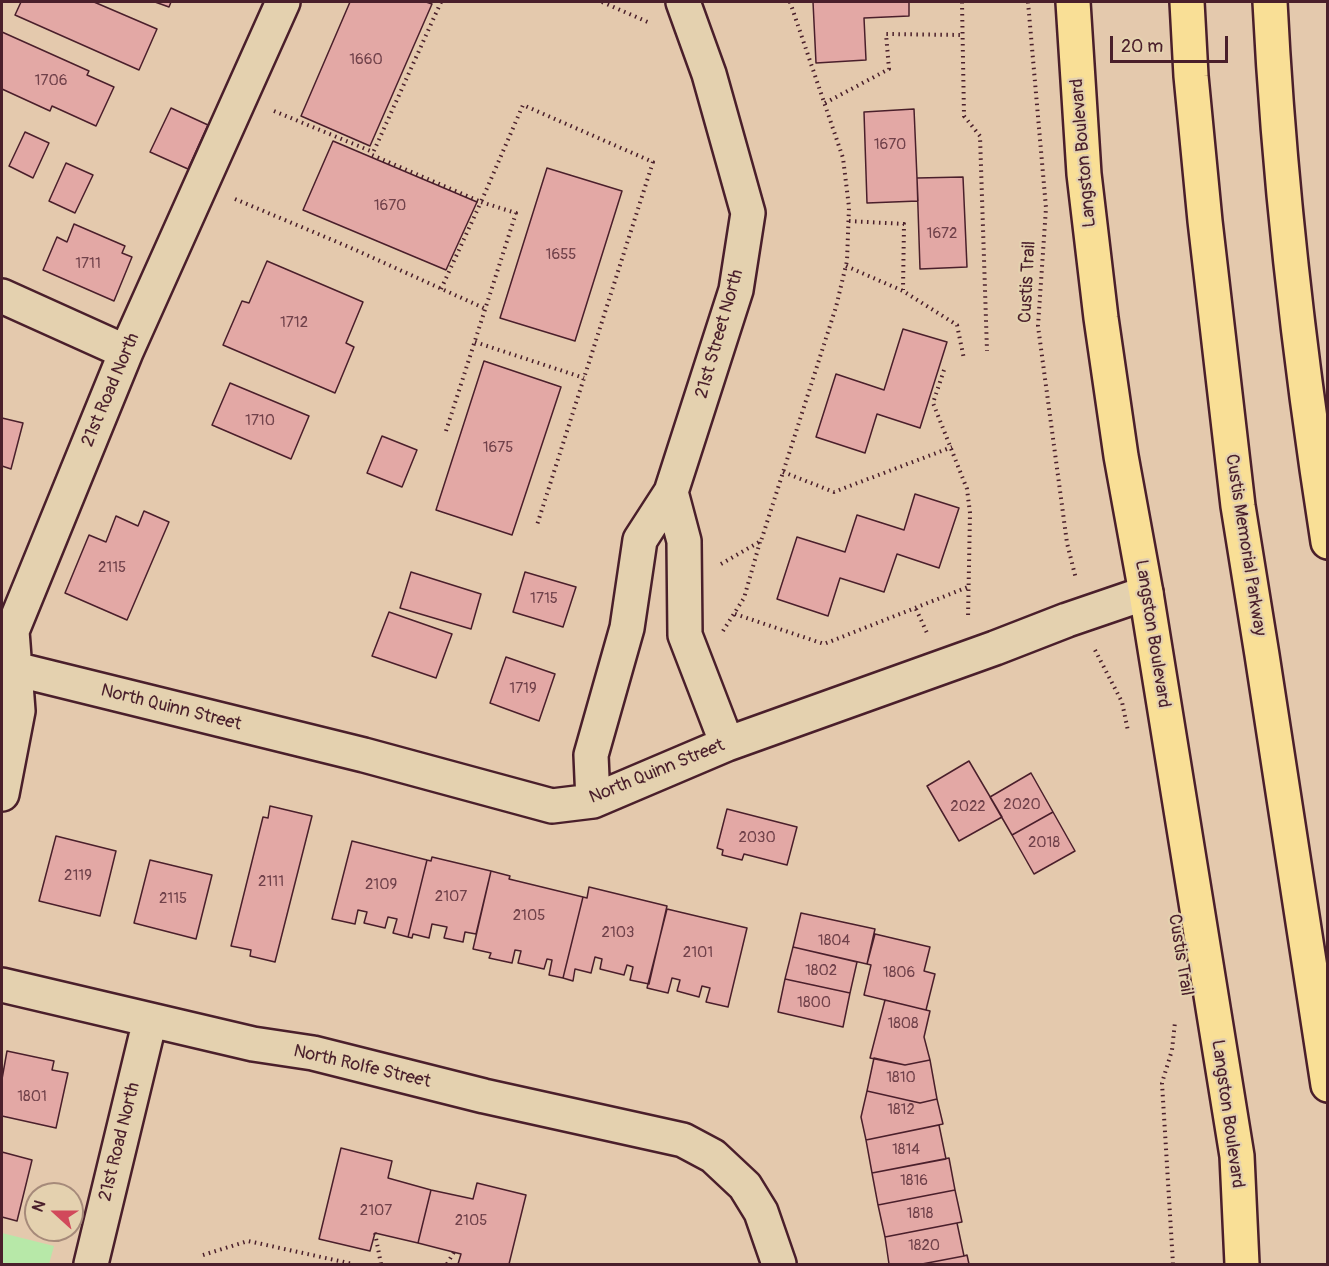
<!DOCTYPE html>
<style>
body{margin:0}
#map{position:relative;width:1329px;height:1266px;overflow:hidden;background:#e4c9ad;font-family:Pangolin,sans-serif}
canvas{display:block}
.frame{position:absolute;inset:0;border:3px solid #4a1f2b;pointer-events:none}
.north{position:absolute;left:24px;top:1182px;width:60px;height:60px;box-sizing:border-box;background:#e4d1af;border:2px solid #a68a7a;border-radius:50%;rotate:291deg;font-size:16px;font-weight:700;line-height:24px;text-align:center;color:#4a1f2b}
.north::after{content:'';display:block;margin:auto;width:21px;height:27px;background:#d1495b;clip-path:polygon(50% 0,100% 100%,50% 72%,0 100%)}
.scale{position:absolute;left:1110px;top:36px;width:118px;height:27px;box-sizing:border-box;border:3px solid #4a1f2b;border-top:0;padding-left:8px;font-size:18px;line-height:21px;white-space:nowrap;color:#4a1f2b;-webkit-text-stroke:4px #e4d1af;paint-order:stroke}
</style>
<div id="map">
<canvas width="1329" height="1266"></canvas>
<div class="frame"></div>
<div class="north">N</div>
<div class="scale">20 m</div>
</div>
<script>
const ctx = document.querySelector('canvas').getContext('2d');
ctx.lineJoin = 'round';
function fill(path, color) {
  ctx.fillStyle = color;
  ctx.fill(path, 'evenodd');
}
function trace(path, color, width, dash) {
  ctx.strokeStyle = color;
  ctx.lineWidth = width;
  ctx.lineCap = dash ? 'butt' : 'round';
  ctx.setLineDash(dash || []);
  ctx.stroke(path);
}
function write(font, color, halo, rows, align = 'center') {
  ctx.font = font + ' Pangolin,sans-serif';
  ctx.lineWidth = 4.5;
  ctx.setLineDash([]);
  ctx.textBaseline = 'middle';
  ctx.strokeStyle = halo;
  ctx.fillStyle = color;
  for (const [text, x, y, turn = 0] of rows) {
    ctx.save();
    ctx.translate(x, y);
    ctx.rotate((+turn || 0) * Math.PI / 180);
    ctx.textAlign = isNaN(turn) ? turn : align;
    if (halo) ctx.strokeText(text, 0, 0);
    ctx.fillText(text, 0, 0);
    ctx.restore();
  }
}
fill(new Path2D(`
 M2,1233l52,13 -5,18h-47z`), '#b7e8a8');
const building = new Path2D(`
 M21,2h73l63,27 -18,41 -124,-55z
 M155,2h16l-2,5z
 M350,2h76l6,2 -62,142 -69,-30z
 M813,2h96v14l-45,2 2,42 -50,3z
 M2,32l87,39 -2,4 27,12 -18,39 -44,-20 -2,5 -48,-22z
 M171,108l37,17 -20,44 -38,-17z
 M914,109l4,92 -51,2 -3,-91z
 M25,132l24,11 -16,35 -24,-12z
 M333,141l144,61 -31,68 -143,-60z
 M66,163l27,12 -18,38 -26,-12z
 M547,168l75,23 -47,150 -75,-23z
 M963,177l4,90 -47,2 -3,-91z
 M74,224l51,22 -3,7 10,4 -18,44 -71,-31 14,-33 10,5z
 M267,261l96,41 -17,41 8,4 -19,46 -112,-48 19,-44 7,2z
 M903,329l44,13 -27,86 -43,-14 -12,39 -49,-16 20,-63 48,16z
 M484,361l77,26 -49,148 -76,-25z
 M230,383l79,33 -18,43 -79,-34z
 M2,418l21,5 -12,46 -9,-3z
 M382,436l35,14 -15,37 -35,-14z
 M915,494l44,14 -20,60 -42,-14 -13,38 -44,-14 -12,38 -51,-17 20,-62 48,15 12,-37 47,15z
 M144,511l25,11 -42,98 -62,-27 24,-58 17,7 10,-26 22,10z
 M411,572l70,22 -10,35 -71,-21z
 M525,572l51,15 -13,40 -50,-15z
 M389,612l63,22 -16,44 -64,-22z
 M506,657l49,17 -16,47 -49,-18z
 M969,761l33,56 -43,24 -32,-55z
 M1031,773l22,39 -41,23 -22,-38z
 M270,806l42,10 -37,146 -25,-6 1,-6 -20,-4 32,-129 5,1z
 M727,809l70,18 -10,38 -43,-11 -2,6 -20,-5 1,-5 -6,-2z
 M1053,812l22,39 -41,23 -22,-39z
 M56,836l60,15 -16,65 -61,-15z
 M352,841l75,19 -19,77 -15,-4 4,-14 -9,-2 -3,11 -21,-5 3,-11 -9,-2 -3,14 -23,-5z
 M432,857l59,14 -15,63 -11,-2 -2,10 -19,-4 3,-11 -15,-3 -3,14 -16,-4 -1,4 -4,-1 19,-77 4,1z
 M150,860l62,15 -16,64 -62,-16z
 M491,871l19,5 -1,3 74,18 -20,81 -14,-3 3,-15 -5,-1 -3,10 -26,-6 3,-12 -6,-1 -3,13 -23,-5 2,-5 -18,-4z
 M589,887l78,19 -18,78 -19,-4 3,-13 -6,-2 -3,10 -24,-6 2,-10 -7,-2 -4,16 -16,-4 -2,12 -10,-3 20,-81 4,1z
 M667,909l80,19 -19,79 -22,-5 4,-14 -8,-2 -3,11 -22,-6 3,-11 -8,-2 -4,15 -21,-5z
 M801,913l74,16 -8,35 -74,-17z
 M875,934l55,13 -6,24 11,3 -9,36 -62,-15 7,-30 -4,-1z
 M793,947l64,15 -7,31 -65,-14z
 M785,979l65,14 -7,34 -65,-15z
 M885,1000l45,11 -6,26 6,23 -25,5 -35,-7z
 M7,1051l47,10 -2,9 16,3 -12,55 -54,-12v-37z
 M874,1058l31,7 25,-5 7,39 -17,4 -53,-12z
 M867,1091l53,12 17,-4 6,25 -77,16 -5,-23z
 M939,1125l7,34 -74,14 -6,-33z
 M341,1148l51,13 -4,17 43,12 -13,53 -43,-10 -5,18 -51,-12z
 M2,1152l30,8 -15,61 -15,-4z
 M949,1158l6,32 -77,15 -6,-32z
 M477,1183l49,12 -17,69h-51l3,-10 -43,-11 13,-53 42,9z
 M955,1190l7,32 -77,15 -7,-32z
 M957,1223l7,33 -42,8h-33l-4,-27z
 M967,1255l2,9h-47l42,-8z`);
fill(building, '#e3a8a5');
trace(building, '#4a1f2b', 1.5);
const street = new Path2D(`
 M2,296l124,56
 M671,492l13,49 1,94 42,109
 M15,669l349,86 188,51 41,-5 134,-57 268,-96 72,-28 79,-27
 M2,794l16,-83 -6,-80 114,-279 157,-350
 M593,801l-2,-46 36,-127 13,-88 31,-48 65,-202 12,-77 -39,-139 -26,-72
 M2,985l251,59 60,9 171,43 199,44 30,16 32,30 16,26 18,52
 M91,1264l59,-244`);
const primary = new Path2D(`
 M1073,2l11,172 17,144 20,138 25,137 91,563 5,108`);
const highway = new Path2D(`
 M1187,2l4,74 14,145 33,285 24,149 66,430
 M1270,2c9,181 30,361 58,540`);
trace(street, '#4a1f2b', 38);
trace(primary, '#4a1f2b', 38);
trace(highway, '#4a1f2b', 38);
trace(new Path2D(`
 M441,2l-69,153 109,47 42,-97 130,57 -116,363
 M602,2l48,21
 M962,2l2,114 16,20 7,215
 M1028,2l18,206 -8,118 29,217 9,36
 M825,103l64,-34 -3,-35 77,1
 M274,111l99,41
 M235,199l114,48 137,62
 M849,221l55,3 -1,66
 M846,266l57,25 54,34 7,34
 M441,289l40,-87 35,11 -70,218
 M475,342l109,36
 M944,370l-11,33 34,86 3,24 -2,105
 M783,472l51,20 118,-45
 M721,564l40,-23 75,-234 11,-46 2,-54 -6,-49 -53,-156
 M916,609l11,24
 M735,614l89,30 144,-57
 M723,631l21,-33 16,-56
 M1095,650l27,52 6,29
 M375,1233l6,31
 M203,1255l45,-14 105,23
 M447,1264l7,-12
 M1173,1264l-11,-181 10,-33 3,-28`), '#4a1f2b', 4, [1.5, 4.5]);
trace(street, '#e4d1af', 33);
trace(primary, '#f9df96', 33);
trace(highway, '#f9df96', 33);
write('15px', '#70414a', null, [
 ["1660",366,60],
 ["1706",51,81],
 ["1670",890,145],
 ["1670",390,206],
 ["1672",942,234],
 ["1655",561,255],
 ["1711",88,264],
 ["1712",294,323],
 ["1710",260,421],
 ["1675",498,448],
 ["2115",112,568],
 ["1715",544,599],
 ["1719",523,689],
 ["2020",1022,805],
 ["2022",968,807],
 ["2030",757,838],
 ["2018",1044,843],
 ["2119",78,876],
 ["2111",271,882],
 ["2109",381,885],
 ["2107",451,897],
 ["2115",173,899],
 ["2105",529,916],
 ["2103",618,933],
 ["1804",834,941],
 ["2101",698,953],
 ["1802",821,971],
 ["1806",899,973],
 ["1800",814,1003],
 ["1808",903,1024],
 ["1810",901,1078],
 ["1801",32,1097],
 ["1812",901,1110],
 ["1814",906,1150],
 ["1816",914,1181],
 ["2107",376,1211],
 ["1818",920,1214],
 ["2105",471,1221],
 ["1820",924,1246]
]);
write('18px', '#4a1f2b', '#e4d1af', [
 ["Langston Boulevard",1084,153,-95],
 ["Custis Trail",1028,282,-87],
 ["21st Street North",720,334,-74],
 ["21st Road North",111,390,-67],
 ["Custis Memorial Parkway",1245,545,81],
 ["Langston Boulevard",1152,634,81],
 ["North Quinn Street",171,708,14],
 ["North Quinn Street",657,772,-22],
 ["Custis Trail",1180,955,81],
 ["North Rolfe Street",362,1067,13],
 ["Langston Boulevard",1227,1114,82],
 ["21st Road North",120,1142,-76]
]);
</script>
